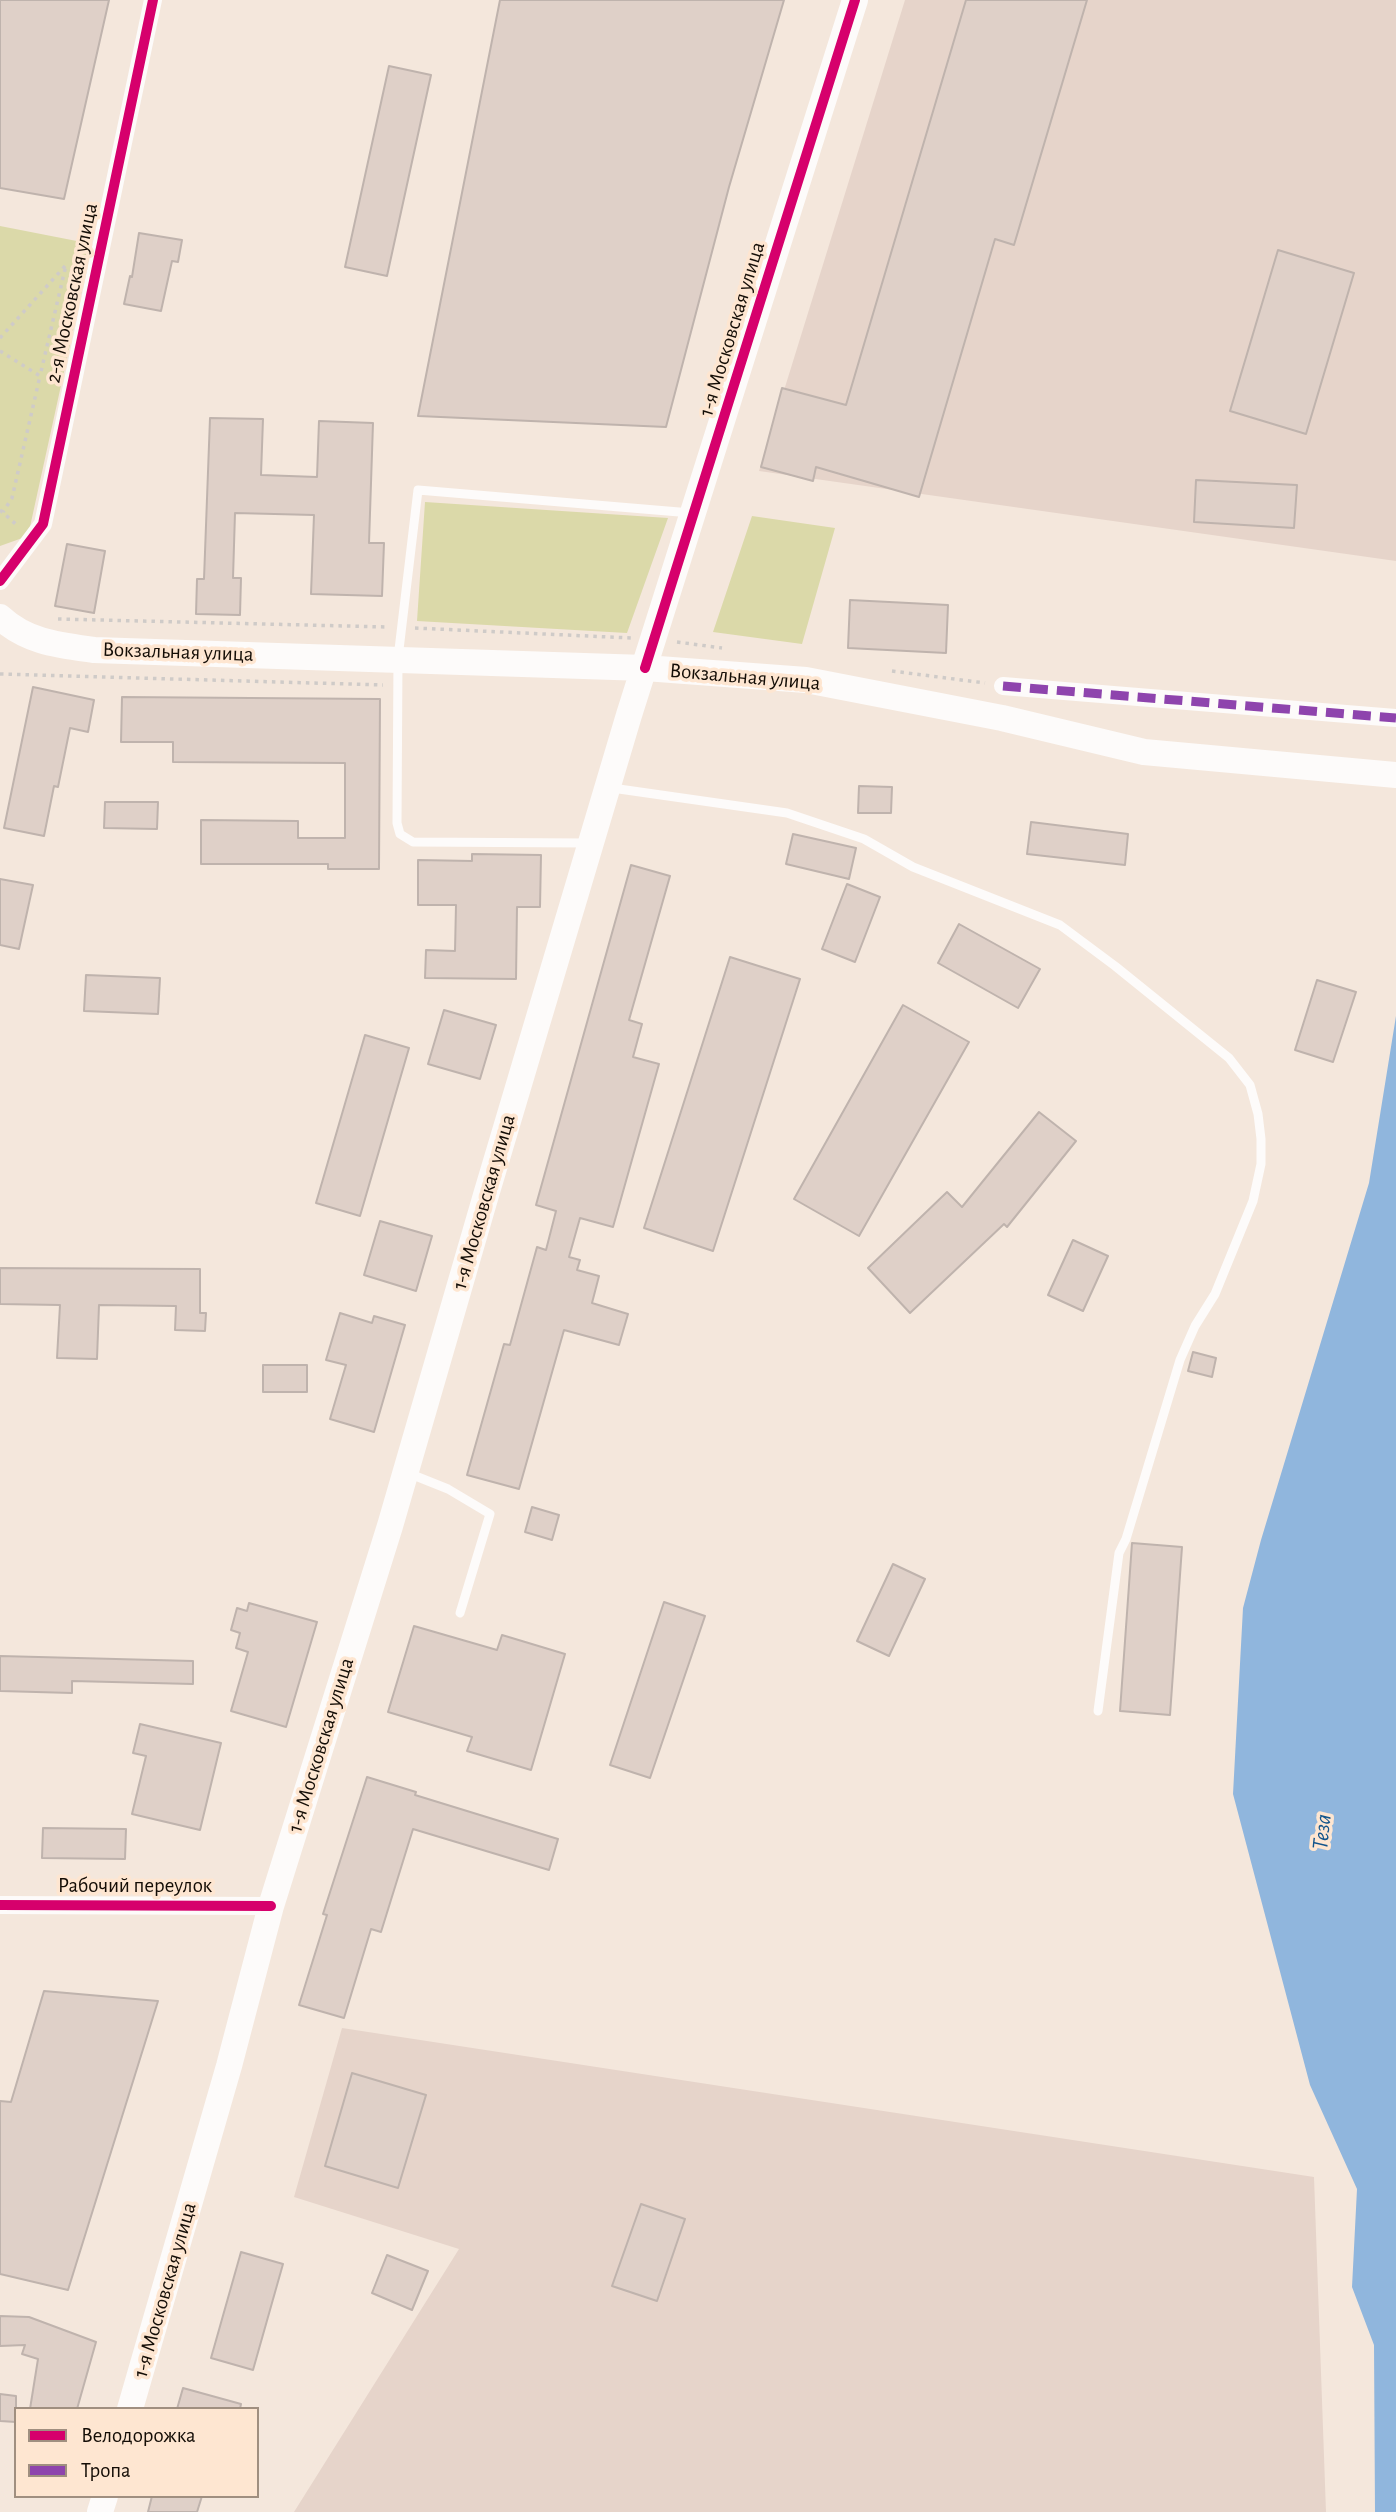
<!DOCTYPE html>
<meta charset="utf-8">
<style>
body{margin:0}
#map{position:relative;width:1396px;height:2512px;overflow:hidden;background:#f4e7dc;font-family:"Alegreya Sans",sans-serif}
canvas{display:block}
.legend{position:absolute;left:14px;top:2407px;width:245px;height:91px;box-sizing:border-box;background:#fee6d1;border:2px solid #a08f80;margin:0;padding:9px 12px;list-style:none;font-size:21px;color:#140d06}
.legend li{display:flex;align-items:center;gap:14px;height:35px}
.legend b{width:35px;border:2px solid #a08f80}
</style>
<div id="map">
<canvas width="1396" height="2512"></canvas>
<ul class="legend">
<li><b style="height:9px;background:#d6006c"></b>Велодорожка</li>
<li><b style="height:9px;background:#8e44ad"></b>Тропа</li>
</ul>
</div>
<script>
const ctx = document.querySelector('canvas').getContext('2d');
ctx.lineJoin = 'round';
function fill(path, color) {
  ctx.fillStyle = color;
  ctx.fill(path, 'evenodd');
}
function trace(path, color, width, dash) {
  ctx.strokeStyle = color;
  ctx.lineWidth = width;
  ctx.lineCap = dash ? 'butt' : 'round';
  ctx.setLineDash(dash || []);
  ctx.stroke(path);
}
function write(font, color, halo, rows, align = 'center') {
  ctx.font = font + ' "Alegreya Sans",sans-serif';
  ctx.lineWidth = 7;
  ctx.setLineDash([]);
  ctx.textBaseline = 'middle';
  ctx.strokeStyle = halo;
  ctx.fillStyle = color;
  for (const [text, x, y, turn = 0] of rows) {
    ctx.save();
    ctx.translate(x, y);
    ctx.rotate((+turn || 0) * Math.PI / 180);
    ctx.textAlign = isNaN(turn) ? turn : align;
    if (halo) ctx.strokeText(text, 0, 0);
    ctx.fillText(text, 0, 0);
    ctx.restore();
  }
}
fill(new Path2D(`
 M905,0h491v561l-637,-90z
 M342,2028l972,149 12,335h-1032l165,-263 -165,-52z`), '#e6d4ca');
fill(new Path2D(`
 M0,226l92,18 -64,292 -28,10z
 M425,502l243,16 -41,115 -210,-12z
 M752,516l83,12 -33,116 -89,-12z`), '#dbd9a9');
fill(new Path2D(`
 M1396,1016v1496h-21l-1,-167 -22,-58 5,-98 -47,-104 -77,-291 10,-186 18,-68 108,-357z`), '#90b6dd');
const building = new Path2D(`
 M0,0h109l-45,199 -64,-11z
 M500,0h284l-55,187 -63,240 -248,-11z
 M966,0h121l-73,245 -19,-6 -76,258 -103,-30 -3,14 -52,-14 21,-79 64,17z
 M389,66l42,9 -44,201 -42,-9z
 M139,233l43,7 -4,22 -6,-1 -11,50 -37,-7 6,-28 2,1z
 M1278,250l76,23 -48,161 -76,-23z
 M210,418l53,1 -2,56 56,2 2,-56 54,2 -4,120h15l-2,53 -71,-2 3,-79 -79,-2 -2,65h8l-1,37 -44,-1 1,-35h7z
 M1196,480l101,5 -3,43 -100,-6z
 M67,544l38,7 -11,62 -39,-7z
 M850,600l98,5 -2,48 -98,-5z
 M33,687l61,13 -6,32 -18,-4 -12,59 -4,-1 -10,50 -40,-8z
 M122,697l258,2 -1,170h-51v-5h-127v-44l97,1v17h47v-75l-172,-1v-20h-52z
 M859,786l33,1 -1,26h-33z
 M105,802h53l-1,27 -53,-1z
 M1031,822l97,12 -3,31 -98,-11z
 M793,834l63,14 -7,31 -63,-15z
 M472,854l69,1 -1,52h-23l-1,72 -91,-1 1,-28 29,1 1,-46h-38v-45l54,1z
 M631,865l39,11 -41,144 13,4 -9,33 26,7 -46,163 -33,-9 -11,39 11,3 -3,10 22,6 -7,27 36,11 -9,31 -55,-15 -45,159 -52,-14 37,-131 6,1 27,-98 9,3 10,-39 -20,-6z
 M0,879l33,6 -14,64 -19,-4z
 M847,884l33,13 -25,65 -33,-13z
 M959,924l81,45 -22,39 -80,-45z
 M730,957l70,22 -87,272 -69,-23z
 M86,975l74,3 -2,36 -74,-3z
 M1317,980l39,12 -23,70 -38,-12z
 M903,1005l66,37 -110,194 -65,-37z
 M444,1010l52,15 -16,54 -52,-15z
 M365,1035l44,13 -49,168 -44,-13z
 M1039,1112l37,29 -69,86 -3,-3 -94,89 -42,-45 79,-76 15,15z
 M380,1221l52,15 -16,55 -52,-16z
 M1073,1240l35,16 -25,55 -35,-16z
 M0,1268l200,1v44h6l-1,18 -30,-1 1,-24 -77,-1 -2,54 -40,-1 3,-53 -60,-1z
 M340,1313l32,10 2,-7 31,9 -31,107 -44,-13 16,-54 -20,-5z
 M1193,1352l23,6 -4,19 -24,-6z
 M263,1365h44v27h-44z
 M532,1507l27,8 -7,25 -27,-8z
 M1132,1543l50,4 -12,168 -50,-4z
 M893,1564l32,15 -36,77 -32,-15z
 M664,1602l41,14 -55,162 -40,-13z
 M249,1603l68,19 -31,105 -55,-16 17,-59 -12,-4 4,-15 -9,-3 6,-22 10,3z
 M414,1626l83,24 5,-15 63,19 -34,116 -64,-19 5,-14 -84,-25z
 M0,1656l193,5v23l-121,-3v12l-72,-2z
 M140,1724l81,19 -21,87 -68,-16 14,-58 -13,-3z
 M367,1777l49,15 -1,3 143,44 -9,31 -136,-41 -32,103 -10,-3 -27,89 -45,-13 28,-90 -4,-1z
 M43,1828l83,1 -1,30 -83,-1z
 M44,1991l114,10 -90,289 -68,-16v-173l11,1z
 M352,2073l74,22 -28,93 -73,-22z
 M641,2204l44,15 -28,82 -45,-15z
 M241,2252l42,12 -30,106 -42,-12z
 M387,2255l41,16 -16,39 -40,-17z
 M0,2316l29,1 67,25 -19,67h-47l8,-50 -16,-5 3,-9 -25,1z
 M183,2388l58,16 -1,5h-63z
 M0,2394l16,2v26l-16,-1z
 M152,2496h50l-5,16h-49z`);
fill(building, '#dfd0c8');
trace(building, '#bfb3ad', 2);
trace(new Path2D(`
 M0,338l66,-73 -26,111
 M0,351l40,25 -28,122 -9,14
 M0,510l19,17
 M58,619l329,8
 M415,628l216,10
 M677,642l45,6
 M892,671l93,12
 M0,674l383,11`), '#cfcbc8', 3.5, [3.5, 5]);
trace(new Path2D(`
 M612,788l175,25 77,26 49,28 147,58 55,41 114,92 21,27 8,29 3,25v25l-8,37 -38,93 -20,32 -15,34 -54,179 -7,14 -21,158
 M586,843l-173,-1 -13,-8 -3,-11 1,-165 20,-168 273,23
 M408,1473l40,16 42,25 -30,99`), '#fdfbfa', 9);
trace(new Path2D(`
 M0,581l43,-57 110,-524
 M1003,686l393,32
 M0,1905l271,1`), '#fdfbfa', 18);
trace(new Path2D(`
 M0,617c27,25 58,28 94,33l551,18 161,12 196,38 142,34 252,23
 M130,2409l99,-343 42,-160 119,-380 96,-331 143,-480 226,-715
 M100,2512l5,-16`), '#fdfbfa', 26);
trace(new Path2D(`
 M1003,686l393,32`), '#8e44ad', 9, [18, 9]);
trace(new Path2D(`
 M0,581l43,-57 110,-524
 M645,668l210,-668
 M0,1905l271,1`), '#d6006c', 10);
write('21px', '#140d06', '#fee6d1', [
 ["2-я Московская улица",72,293,-78],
 ["1-я Московская улица",732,329,-73],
 ["Вокзальная улица",178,652,2],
 ["Вокзальная улица",745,677,5],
 ["1-я Московская улица",484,1202,-74],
 ["1-я Московская улица",321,1745,-73],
 ["Рабочий переулок",135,1886],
 ["1-я Московская улица",165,2290,-74]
]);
write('italic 23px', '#12548b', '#fee6d1', [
 ["Теза",1322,1832,-84]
]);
</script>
